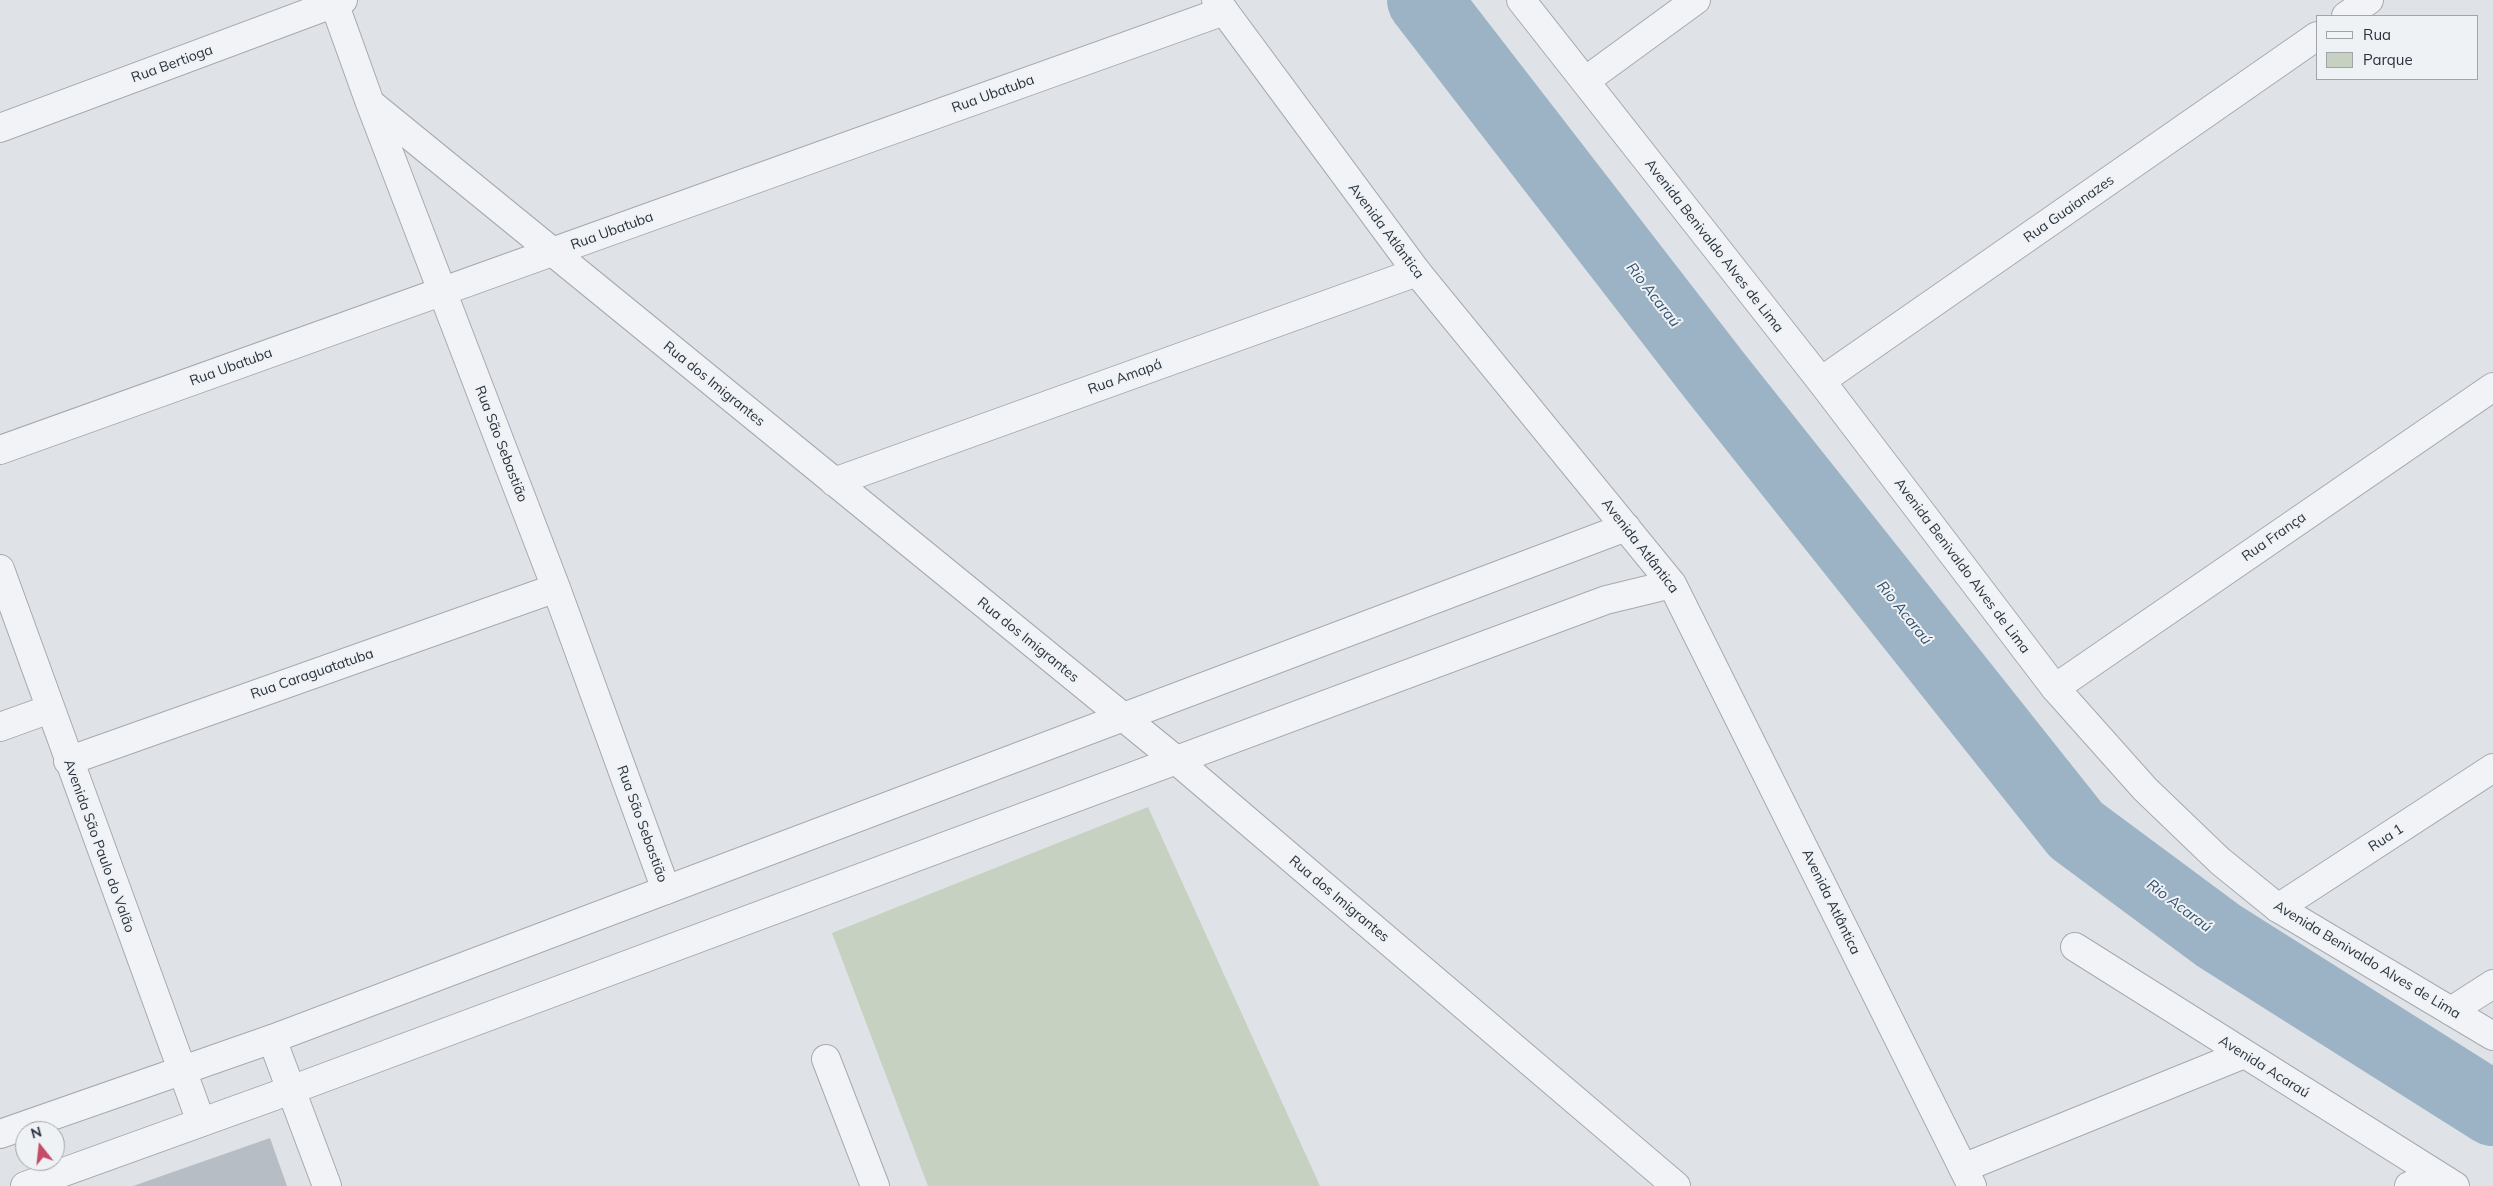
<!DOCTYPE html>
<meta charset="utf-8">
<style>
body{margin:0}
#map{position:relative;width:2493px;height:1186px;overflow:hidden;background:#dfe3e7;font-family:Mulish,sans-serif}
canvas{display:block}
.legend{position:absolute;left:2316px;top:15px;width:162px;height:65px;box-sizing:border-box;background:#eff2f5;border:1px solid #a0a5ac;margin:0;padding:6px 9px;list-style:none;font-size:15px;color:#29323e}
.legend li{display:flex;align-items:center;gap:10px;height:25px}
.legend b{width:25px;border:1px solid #a0a5ac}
.north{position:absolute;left:15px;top:1121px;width:50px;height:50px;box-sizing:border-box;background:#eff2f5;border:1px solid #a0a5ac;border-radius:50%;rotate:344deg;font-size:14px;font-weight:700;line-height:20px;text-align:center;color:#29323e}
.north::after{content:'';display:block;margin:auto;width:18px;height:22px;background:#c54c66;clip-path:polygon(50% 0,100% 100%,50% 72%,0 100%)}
</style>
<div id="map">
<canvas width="2493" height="1186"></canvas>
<ul class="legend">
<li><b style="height:6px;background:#f2f3f6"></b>Rua</li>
<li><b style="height:14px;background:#c6d1c1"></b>Parque</li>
</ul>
<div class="north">N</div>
</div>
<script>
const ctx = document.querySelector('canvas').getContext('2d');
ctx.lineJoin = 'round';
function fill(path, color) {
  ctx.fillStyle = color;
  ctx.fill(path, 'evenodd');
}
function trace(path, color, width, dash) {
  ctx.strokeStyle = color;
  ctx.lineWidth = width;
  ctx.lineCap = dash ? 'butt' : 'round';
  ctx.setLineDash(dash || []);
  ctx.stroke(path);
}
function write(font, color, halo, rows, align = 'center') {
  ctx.font = font + ' Mulish,sans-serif';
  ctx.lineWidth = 4;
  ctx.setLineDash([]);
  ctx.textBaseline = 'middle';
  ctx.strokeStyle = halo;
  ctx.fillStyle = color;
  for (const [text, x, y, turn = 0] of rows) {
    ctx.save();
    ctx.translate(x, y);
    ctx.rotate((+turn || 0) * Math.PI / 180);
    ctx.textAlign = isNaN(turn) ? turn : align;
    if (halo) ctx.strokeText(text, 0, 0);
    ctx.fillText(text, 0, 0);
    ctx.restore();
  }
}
fill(new Path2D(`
 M1148,807l172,379h-392l-96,-253z`), '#c6d1c1');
trace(new Path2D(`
 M1424,0l290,375 362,455 143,106 274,173`), '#9cb3c5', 74);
fill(new Path2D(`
 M270,1138l17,48h-154z`), '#b7bdc4');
const minor = new Path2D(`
 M333,0l37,103 186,485 110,302
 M2346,16l23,-16
 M1585,81l111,-81
 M370,103l806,657 500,426
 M0,128l343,-128
 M1821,381l496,-345
 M0,450l1224,-439
 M834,482l583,-210
 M0,569l201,553
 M2055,688l438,-301
 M0,727l50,-18
 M68,761l488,-173
 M2278,908l215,-140
 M2075,947l380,239
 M2451,1011l42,-27
 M272,1039l55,147
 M826,1059l49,127
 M1963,1168l281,-114
 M2409,1186l27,-12`);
const tertiary = new Path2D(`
 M1216,0l201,272 255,312 300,602
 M1521,0l300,381 234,307 90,101 75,72 58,47 215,128
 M0,1134l272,-95 1354,-512
 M25,1186l266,-96 1315,-490 66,-16`);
trace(minor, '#a5aab1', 30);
trace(tertiary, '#a5aab1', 30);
trace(minor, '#f2f3f6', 28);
trace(tertiary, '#f2f3f6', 28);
write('14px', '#29323e', '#eff2f5', [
 ["Rua Bertioga",172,64,-20],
 ["Rua Ubatuba",993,94,-20],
 ["Rua Guaianazes",2069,209,-35],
 ["Rua Ubatuba",612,231,-20],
 ["Avenida Atlântica",1386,231,53],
 ["Avenida Benivaldo Alves de Lima",1714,246,52],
 ["Rua Ubatuba",231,367,-20],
 ["Rua Amapá",1125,377,-20],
 ["Rua dos Imigrantes",714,384,39],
 ["Rua São Sebastião",501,444,69],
 ["Rua França",2274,537,-35],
 ["Avenida Atlântica",1640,546,52],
 ["Avenida Benivaldo Alves de Lima",1962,566,53],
 ["Rua dos Imigrantes",1028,640,39],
 ["Rua Caraguatatuba",312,674,-19],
 ["Rua São Sebastião",642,824,70],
 ["Rua 1",2386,838,-33],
 ["Avenida São Paulo do Valão",99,846,70],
 ["Rua dos Imigrantes",1339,899,40],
 ["Avenida Atlântica",1831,902,64],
 ["Avenida Benivaldo Alves de Lima",2367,960,31],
 ["Avenida Acaraú",2264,1067,32]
]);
write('italic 15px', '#36536f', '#eff2f5', [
 ["Rio Acaraú",1653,295,52],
 ["Rio Acaraú",1904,613,51],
 ["Rio Acaraú",2179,906,37]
]);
</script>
